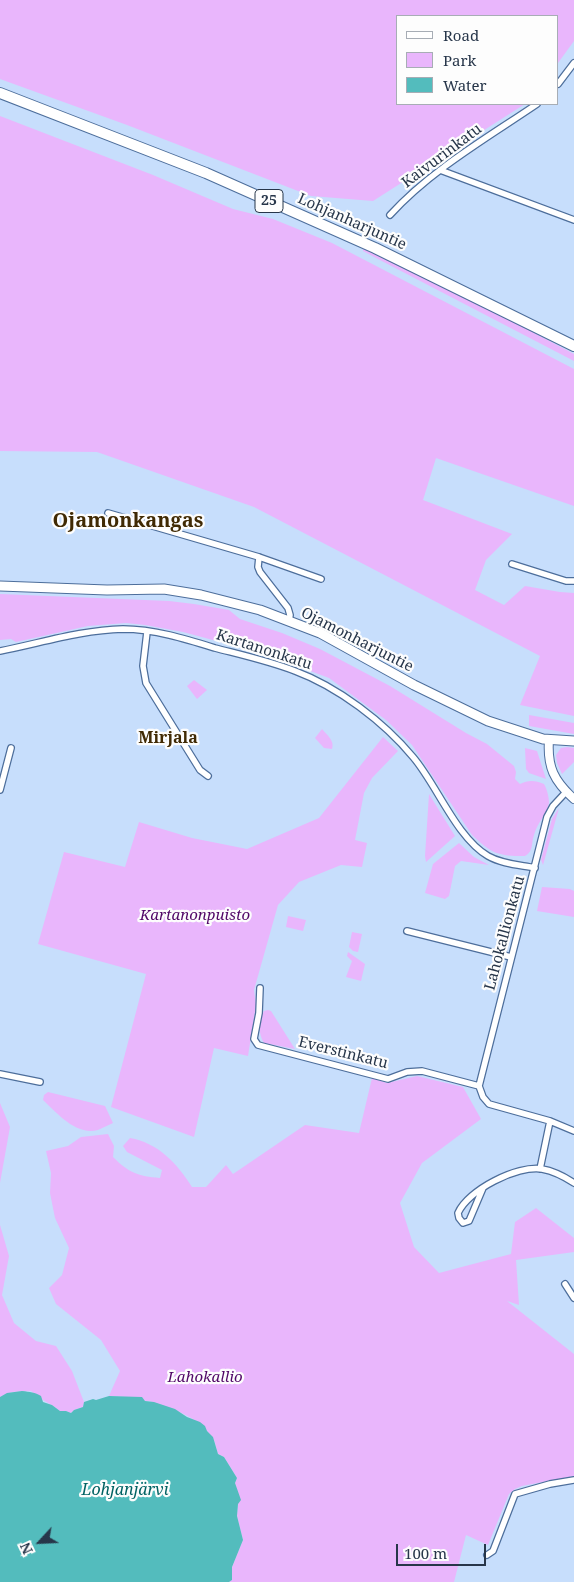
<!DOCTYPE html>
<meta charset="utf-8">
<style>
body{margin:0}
#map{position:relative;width:574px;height:1582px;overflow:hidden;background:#c7defc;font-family:"Noto Serif",serif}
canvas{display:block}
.legend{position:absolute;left:396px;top:15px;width:162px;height:90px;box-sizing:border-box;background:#fdfdfd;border:1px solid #a7adb5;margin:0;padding:6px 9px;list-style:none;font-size:15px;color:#27364a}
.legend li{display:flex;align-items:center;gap:10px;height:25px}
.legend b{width:25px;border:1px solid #a7adb5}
.north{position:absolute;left:15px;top:1517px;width:50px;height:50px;-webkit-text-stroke:4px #fdfdfd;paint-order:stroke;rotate:245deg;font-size:14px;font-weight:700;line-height:20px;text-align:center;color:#27364a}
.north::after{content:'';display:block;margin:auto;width:18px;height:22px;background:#27364a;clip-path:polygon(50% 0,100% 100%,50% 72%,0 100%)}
.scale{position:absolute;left:396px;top:1544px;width:90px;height:22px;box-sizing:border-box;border:2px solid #27364a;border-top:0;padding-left:6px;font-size:15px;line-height:18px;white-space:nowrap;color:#27364a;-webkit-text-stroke:4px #fdfdfd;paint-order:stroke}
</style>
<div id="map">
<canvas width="574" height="1582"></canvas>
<ul class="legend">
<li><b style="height:6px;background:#fff"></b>Road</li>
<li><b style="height:14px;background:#e9b6fc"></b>Park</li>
<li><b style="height:14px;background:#53bcbd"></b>Water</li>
</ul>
<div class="north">N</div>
<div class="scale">100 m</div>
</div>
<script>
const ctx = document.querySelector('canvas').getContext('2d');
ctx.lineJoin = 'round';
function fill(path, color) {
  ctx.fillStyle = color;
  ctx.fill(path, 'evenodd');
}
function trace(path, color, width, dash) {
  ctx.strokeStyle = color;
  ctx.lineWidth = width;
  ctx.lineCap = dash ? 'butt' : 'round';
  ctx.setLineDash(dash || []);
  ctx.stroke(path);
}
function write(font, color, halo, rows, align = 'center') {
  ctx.font = font + ' "Noto Serif",serif';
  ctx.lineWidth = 4.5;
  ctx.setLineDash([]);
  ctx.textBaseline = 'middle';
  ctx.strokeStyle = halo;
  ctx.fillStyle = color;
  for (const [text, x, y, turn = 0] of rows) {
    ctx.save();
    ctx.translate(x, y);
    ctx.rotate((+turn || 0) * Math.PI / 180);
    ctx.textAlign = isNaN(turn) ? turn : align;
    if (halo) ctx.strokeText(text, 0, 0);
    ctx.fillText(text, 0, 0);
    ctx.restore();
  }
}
fill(new Path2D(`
 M0,0h574v41l-16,22v-47h-160v88h127l-152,97 -62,-5 -184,-71 -127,-46z
 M0,116l153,59 80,34 40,10 59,24 242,126v137l-138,-48 -13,42 89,34 -26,26 -11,30 29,15 21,-19 35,6 14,1v123l-54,-11 20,-49 -286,-149 -157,-55 -97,-1z
 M363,248c71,34 142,69 211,106v7l-198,-103 -13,-7z
 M0,594l169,7 25,3 35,6 11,9 42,14 38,16 70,37 76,47 21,11 27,22 2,6 -1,7 5,5c8,-4 15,-4 24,0 3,5 5,13 5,19 -2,11 -12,20 -15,32 -3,8 0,16 -9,21 -27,0 -33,-2 -53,-21l-60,-90 -26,-25 -57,-42 -64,-24 -82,-22 -38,-7 -19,-2 -38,3 -72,16 -5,-3 -11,1z
 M194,680l13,10 -10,9 -10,-13z
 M529,715l45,8v11l-45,-8z
 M322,729c5,6 13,12 10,20l-8,-1 -9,-10z
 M383,737l15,14 -26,27 -8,15 -9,47 12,3 -5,24 -21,-2 -42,17 -21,23 -24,85 2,15 -8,51 -34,-8 -20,89 -83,-30 35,-133 -108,-30 26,-92 61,15 14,-45 53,16 55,11 72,-31z
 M567,747l7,1v14l-12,12 -5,-11 -1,-8 5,-7z
 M525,748l12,3 9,28 -17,-6 -3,-4z
 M429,794l26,42 -29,26 -1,-6z
 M559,808l-16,57 -2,-5 11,-41z
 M459,843l15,14 15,8 -28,-4 -6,5 -6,30 -4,3 -20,-6 8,-29z
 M542,887l28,2 4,2v26l-37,-6z
 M288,916l18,4 -3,11 -17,-4z
 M352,932l10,2 -4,18 -5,-1 -4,-4z
 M348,952l17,12 -4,17 -15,-4 6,-16 -5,-5z
 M268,1010l3,1 24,38 -31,-6c-6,-9 -6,-23 0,-32z
 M417,1076l46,11 18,32 -59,44 -22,40 14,44 25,26 72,-19 4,-32 21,-14 38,30v14l-58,8 3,45 -12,-4 67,53v122l-52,10 -7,3 -6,5 -21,51 -22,-10 -12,47h-225l3,-2v-13l11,-27 -6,-24 1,-12 -3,-21 2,-5 -13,-21 -6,-3c-2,-5 -2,-11 -5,-15 -12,-21 -41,-31 -64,-38h-4l-4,-3 -32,-2 11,-25 -19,-31 -45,-36 -7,-16 13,-13 7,-27 -14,-30 -5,-25 1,-20 -5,-22 22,-5 13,-9 27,-3 6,12 -1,11c16,16 25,19 47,21l2,-8 -35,-18 -4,-6 7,-8c28,5 47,25 62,49h14l20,-22 7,9 72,-49 54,8 13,-55 15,5z
 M48,1092l57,14 8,17c-5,2 -10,5 -15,7 -22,6 -41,-17 -55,-30l1,-5z
 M0,1103l10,24 -10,56z
 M0,1225l9,31 -7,39 12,28 22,18 20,5 16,25 12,31 -1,5 -9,3 -3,3 -5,-2h-6c-10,-8 -19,-11 -29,-20l-19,1 -12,5z`), '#e9b6fc');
fill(new Path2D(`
 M22,1391c8,1 13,1 19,5l2,6 9,3 8,6h6l5,2 3,-3 9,-3 1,-5 9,-3 3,1 13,-4 33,1 3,4 9,1 21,7 12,8 13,5 5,4 2,5 6,6 5,17 6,3 13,21 -2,5 6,17 -3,4 -1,12 6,24 -11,27v13l-3,2h-229v-185l7,-4z`), '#53bcbd');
const minor = new Path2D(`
 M558,84l16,-21
 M440,170l134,50
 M390,215c41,-45 97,-77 147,-111
 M108,513l151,44 62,22
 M259,557l-1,10 2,5 28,36 2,7 -1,6
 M512,564l54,17h8
 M147,632l-4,34 3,17 54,87 8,6
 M0,651c41,-8 81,-21 123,-22 31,0 63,10 92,19 27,7 54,13 80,23 43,16 89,51 118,86 24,28 43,80 75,99 14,8 32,9 47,12
 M0,790l11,-42
 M566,792l-13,14 -6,11 -68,269 4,11 6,7 61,17 24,10
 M407,931l104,26
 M260,988l-1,25 -5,26 4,6 130,34 19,-7 15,-1 57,15
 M0,1074l40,8
 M540,1169l10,-48
 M483,1188l-14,33 -6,2 -4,-5 -1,-5c10,-23 59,-48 84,-44 11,2 23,8 32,14
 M565,1284l9,14
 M487,1555l6,-4 22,-57 35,-10 24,-4`);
const tertiary = new Path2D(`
 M549,740c-2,27 5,41 25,59`);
const secondary = new Path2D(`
 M0,586l107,4 57,-1 37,6 59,15 60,23 94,52 74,36 55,18 31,2`);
const trunk = new Path2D(`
 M0,93l206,80 169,75 199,98`);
trace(minor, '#4d6e9b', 8);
trace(tertiary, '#4d6e9b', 10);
trace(secondary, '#4d6e9b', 11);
trace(trunk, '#4d6e9b', 12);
trace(minor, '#fff', 5.5);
trace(tertiary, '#fff', 8);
trace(secondary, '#fff', 9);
trace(trunk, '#fff', 10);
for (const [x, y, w] of [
 [269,201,28]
]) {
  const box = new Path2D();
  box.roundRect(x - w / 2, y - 11.5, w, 23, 4);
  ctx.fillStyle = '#fdfdfd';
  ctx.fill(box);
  trace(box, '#27364a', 1);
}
write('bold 14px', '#27364a', null, [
 ["25",269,201]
]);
write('15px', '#27364a', '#fdfdfd', [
 ["Kaivurinkatu",442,156,-37],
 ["Lohjanharjuntie",352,222,24],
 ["Ojamonharjuntie",357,640,27],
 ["Kartanonkatu",264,650,18],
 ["Lahokallionkatu",505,933,-75],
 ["Everstinkatu",343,1053,14]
]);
write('italic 15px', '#510767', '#fdfdfd', [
 ["Kartanonpuisto",195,916],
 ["Lahokallio",205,1378]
]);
write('bold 16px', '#402a04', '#fdfdfd', [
 ["Mirjala",168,738]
]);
write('italic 16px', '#016263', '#fdfdfd', [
 ["Lohjanjärvi",125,1490]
]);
write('bold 20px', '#402a04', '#fdfdfd', [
 ["Ojamonkangas",128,521]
]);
</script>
